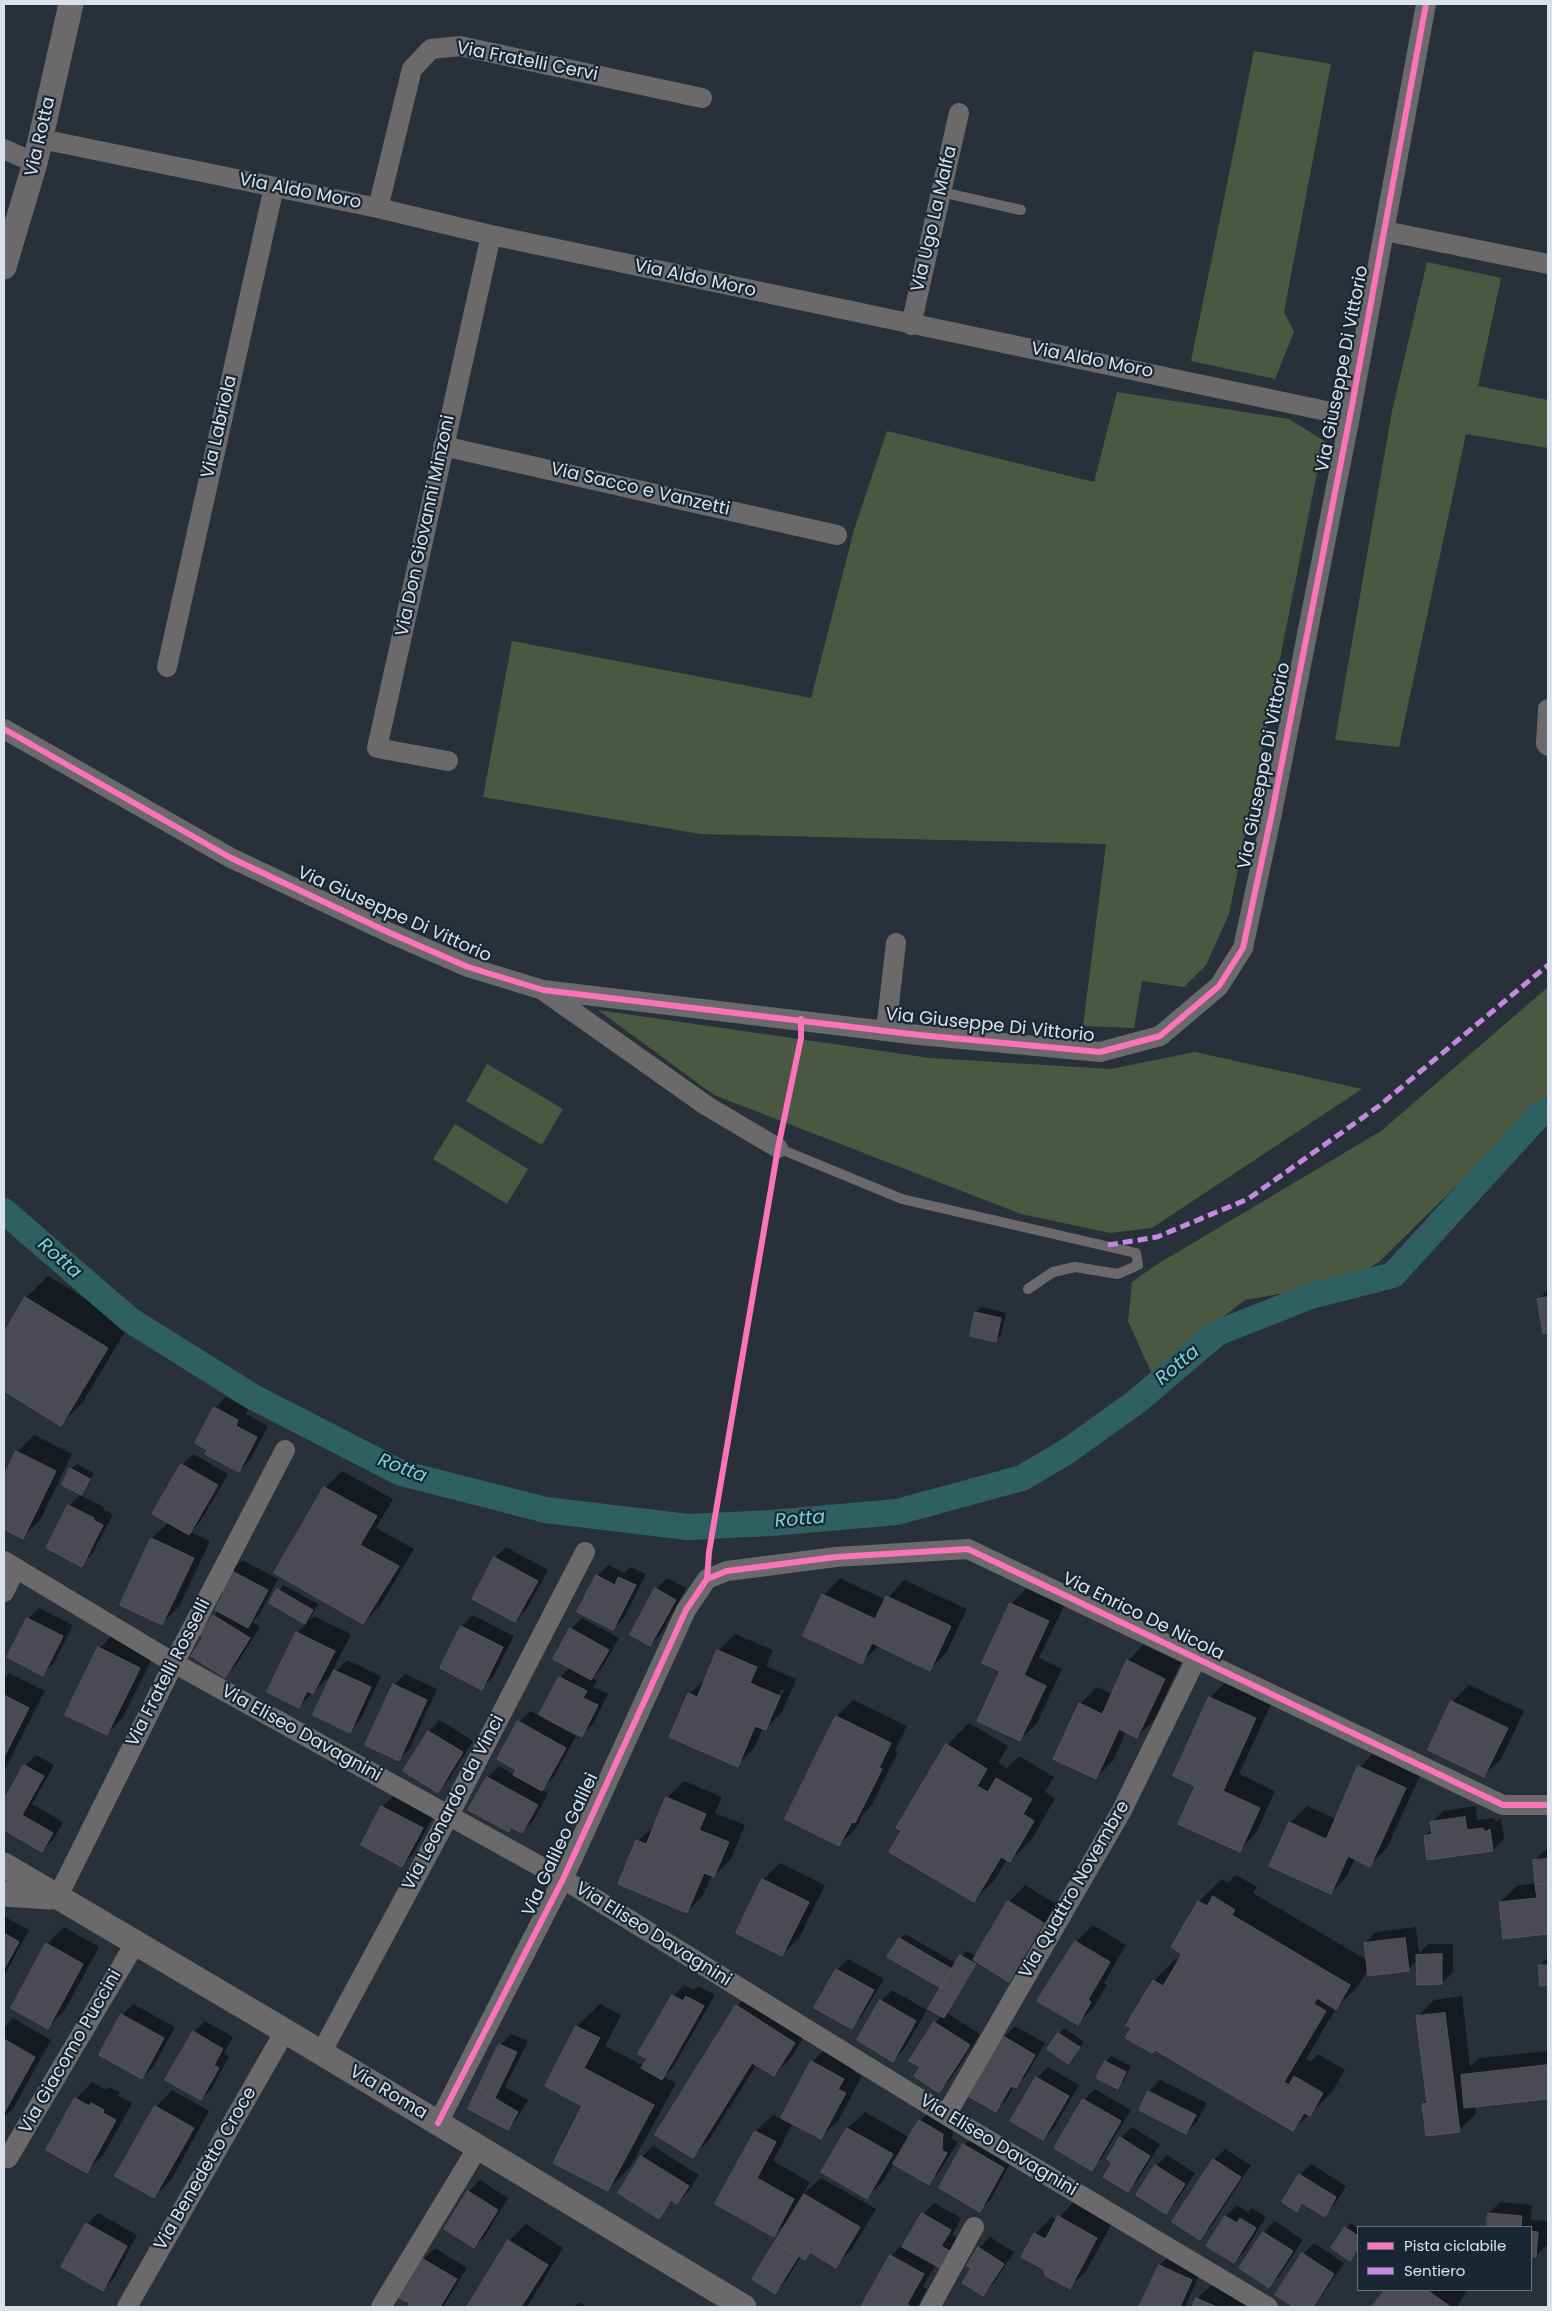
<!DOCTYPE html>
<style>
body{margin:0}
#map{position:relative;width:1552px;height:2311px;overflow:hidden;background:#283139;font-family:Poppins,sans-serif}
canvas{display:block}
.frame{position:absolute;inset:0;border:5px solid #d9e2eb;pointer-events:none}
.legend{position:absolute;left:1357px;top:2226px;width:175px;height:65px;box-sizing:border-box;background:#192735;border:1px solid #66727e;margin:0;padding:6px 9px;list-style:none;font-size:15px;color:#d9e2eb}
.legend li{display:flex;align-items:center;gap:10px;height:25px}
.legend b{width:25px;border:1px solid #66727e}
</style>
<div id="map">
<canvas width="1552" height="2311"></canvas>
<div class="frame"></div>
<ul class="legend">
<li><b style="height:6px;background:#fb73b8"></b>Pista ciclabile</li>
<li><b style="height:6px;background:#c787e3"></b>Sentiero</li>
</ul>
</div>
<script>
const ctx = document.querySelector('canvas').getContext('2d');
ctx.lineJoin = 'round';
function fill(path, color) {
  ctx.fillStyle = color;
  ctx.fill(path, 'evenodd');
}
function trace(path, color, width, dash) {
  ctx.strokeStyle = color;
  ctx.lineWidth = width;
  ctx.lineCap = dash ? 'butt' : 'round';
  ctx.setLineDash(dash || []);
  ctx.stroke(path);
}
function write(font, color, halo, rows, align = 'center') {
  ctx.font = font + ' Poppins,sans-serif';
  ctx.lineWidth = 4.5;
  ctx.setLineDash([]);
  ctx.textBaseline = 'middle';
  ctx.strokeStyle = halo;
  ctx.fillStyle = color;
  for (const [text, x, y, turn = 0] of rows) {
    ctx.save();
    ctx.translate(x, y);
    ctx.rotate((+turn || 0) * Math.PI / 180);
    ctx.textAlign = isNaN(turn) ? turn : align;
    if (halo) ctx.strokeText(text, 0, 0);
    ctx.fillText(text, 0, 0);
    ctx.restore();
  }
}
fill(new Path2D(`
 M1254,51l77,13 -47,248 10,20 -19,47 -84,-18z
 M1427,262l74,16 -23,108 70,14v48l-82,-14 -67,313 -64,-7 57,-329z
 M1117,392l172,27 37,23 -8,26 -89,446 -23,51 -22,22 -42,-6 -8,47 -51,-2 23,-182 -406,-10 -217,-37 29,-156 299,57 43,-168 33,-99 207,51z
 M1548,987v109l-169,166 -32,20 -102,18 -94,72 -23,-51 4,-39 24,-17 225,-134z
 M598,1010l332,48 181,11 84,-17 167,37 -210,139 -42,5 -89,-19 -307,-119z
 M487,1064l76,45 -21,36 -76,-44z
 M455,1124l73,45 -21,35 -74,-45z`), '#4a5741');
fill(new Path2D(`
 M48,1276l81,49 -46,77 -22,22 -57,-34v-55l22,-37z
 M1548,1290v41l-4,1 -5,-33z
 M981,1307l25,6 -5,22 -5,5 -20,-28z
 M226,1397l23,12 -3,5 22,12 -18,34 -11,11 -24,-63z
 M34,1435l38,19 -32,66 -17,17 -19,-9v-49l13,-27z
 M193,1454l35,20 -28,48 -10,10 20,9 -31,66 -17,16 -41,-19 31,-66 17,-16 -15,-9 28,-48z
 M77,1464l17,9 -14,21 -9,-25z
 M342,1471l51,28 -17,29 38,21 -34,57 -17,17 -38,-135z
 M80,1495l24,12 -1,2 10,5 -21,40 -11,11 -33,-17 21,-42z
 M506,1547l42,23 -22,40 -11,11 -20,-63z
 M242,1560l36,19 -19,36 -7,7 8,5 -24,38 -11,11 -20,-40 9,-20 5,-6 12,-39z
 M608,1565l16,8 6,-6 16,7 -22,44 -11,11 -16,-53z
 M667,1578l19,10 -25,46 -11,11 6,-56z
 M840,1578l46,22 18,-20 63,29 -21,44 -16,16 -51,-24 -18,18 -37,-68z
 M283,1585l35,19 -9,17 5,-5 37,18 -21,42 -31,30 -2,-73 10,-10 -36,-21z
 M1028,1587l37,17 -26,54 23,11 -25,54 -17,17 -18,-69 9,-67z
 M39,1608l34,17 -19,38 -11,11 -15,-55z
 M473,1615l41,21 -21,41 -11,11 -41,-21 21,-41z
 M582,1618l37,20 -17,30 -10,10 5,2 -4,7 15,7 -15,30 -11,11 -36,-18 -1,2 31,17 -23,42 -12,12 7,3 -15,28 -11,11 -10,-5 -4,3 -38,-20 18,-33 11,-11 15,9 4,-6 1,-47 11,-11 10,5 20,-38 10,-11 -15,-9 16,-29z
 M116,1631l40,20 -33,66 -16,17 -7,-86z
 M735,1634l38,16 -7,16 30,13 -14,33 -17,17 -2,-1 -9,20 -17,17 -48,-71 18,-16 11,-27zM781,1689l3,1 -9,20h-3z
 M1144,1644l37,18 -27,58 -17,17 -11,-6 -13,30 -17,17 -16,-74 17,-17 15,7 16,-33z
 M347,1660l34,16 -21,44 -11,11 -35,-16 22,-44z
 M9,1673l36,18 -41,80v-93z
 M405,1674l32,15 -27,59 -11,11 -5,-74z
 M1226,1681l46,21 -33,72 36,17 -19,42 -16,17 -43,-64 13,-88z
 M1469,1685l55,26 -23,48 -17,16 -32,-73z
 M853,1700l54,26 -12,25 3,1 -26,53 -9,9 -7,14 -17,17 -2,-129z
 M440,1720l33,21 -24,39 -11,11 -33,-20 24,-40z
 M969,1723l39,23 -10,17 9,5 12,-12 35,21 -9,15 10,6 -23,41 -22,22 -3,-2 -11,19 -22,23 -27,-156z
 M1376,1750l46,21 -35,77 -17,17 -15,-7 -8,18 -16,17 -41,-70 17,-17 29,13 24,-52z
 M36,1755l18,10 -22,39 31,18 -10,18 -11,11 -38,-22v-26l21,-37z
 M684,1781l38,16 -7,16 30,12 -14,34 -17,17 -2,-1 -9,20 -16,17 -50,-71 19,-16 11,-27z
 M393,1796l40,21 -20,37 -11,11 -20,-58z
 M1476,1806l1,14 17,-2 2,4 5,-3 3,20 -11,11 -68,-14 7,-7v-7l11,-11z
 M1548,1849v84l-44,5 -4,-36 17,-16 20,-3 -3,-22 11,-11z
 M780,1863l45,22 -26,53 -17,16 -19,-74z
 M1236,1875l21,12 -4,6 114,67 -2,-17 11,-11 40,-5 3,27 9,-10h25v28l-11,11 -25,-23 -9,10 -40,-1 -10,17 -22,22 -30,51 4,3 8,-8 27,16 -13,22 -39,38 -161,-103 22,-46 22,-23 3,2 4,-7 -10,-6 26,-46 23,-22 6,4z
 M1025,1885l35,21 -34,58 -17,16 -31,-18 -31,51 33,21 -30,46 -11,11 -18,-24 14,-44 7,-7v-29l-42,-48 5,-5 52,30 9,-13 10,5 33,-54z
 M4,1916l25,14 -25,46z
 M1093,1925l33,20 -22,38 3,2 -13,22 -16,16 -21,-49 19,-32z
 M64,1927l35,20 -34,63 -17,17 -1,-83z
 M1548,1957v27l-7,1 -1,-19z
 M848,1959l36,20 -22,37 -11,11 -35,-20 21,-37z
 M684,1985l10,5 4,-4 17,9 -42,72 -9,10 12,6 -46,84 -22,23 -24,-85 -38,-19 31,-60 23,-22 21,11 -16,31 39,20 29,-70z
 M754,1989l57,36 -20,33 -17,17 -17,-11 -48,76 -17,17 45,-151z
 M892,1990l35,20 -23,39 -11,11 -12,-59z
 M1462,1996l8,71 9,-9 69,-7v47l-73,8 1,8 -17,16 -36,-26 5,-5 -11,-82 17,-17z
 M133,2004l42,23 -22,40 -11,11 -20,-63z
 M13,2018l38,22 -38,69 -9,8v-89z
 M205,2021l28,16 -9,16 5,3 -17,32 -11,11 -7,-67z
 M1015,2026l30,17 -19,33 -12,10 -7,13 -11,11 8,-73z
 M1064,2028l20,14 -16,21 -9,-29z
 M511,2034l17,7 -23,46 23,13 -10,17 -11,11 -38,-20 31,-63z
 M829,2045l31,17 -6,10 8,4 -24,45 -17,16 -9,-75z
 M1111,2056l20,10 -8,16 -6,6 -11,-26z
 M1048,2067l31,18 -25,43 -11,11 -6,-61z
 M1160,2080l47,23 -10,19 -11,11 -46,-23 9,-19z
 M92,2082l14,8 3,-3 11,5 -2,4 14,7 -28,51 -17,17 -11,-72z
 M1095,2089l36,21 -29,48 -11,11 -35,-21 28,-48z
 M172,2090l37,21 -38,69 -17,16 2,-89z
 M931,2110l23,13 -2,16 6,3 -19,30 -11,11 -34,-20 -11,18 -16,16 -44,-25 25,-44 17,-16 45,26 10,-17z
 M773,2115l19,10 -19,36 37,21 -7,12 18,-16 55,31 -24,40 -17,17 -24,-14 -6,6 -4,-2 -15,25 -11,11 1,-49 14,-23 -17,15 -57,-32 40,-72z
 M1132,2127l28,17 -22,36 -11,11 -13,-29 7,-24z
 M975,2134l39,22 -23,43 -11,11 -16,-65z
 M653,2146l46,29 -11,17 -11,11 -4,-3 -14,17 -39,-25 22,-35z
 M1225,2149l26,16 -40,62 -11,11 -26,-17 40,-61z
 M1167,2155l28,18 -19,29 -11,11 -9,-47z
 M1311,2164l35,22 -11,18 -11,11 -20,-12 -7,7 3,-35z
 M480,2180l28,18 -23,38 -11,11 -5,-56z
 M1075,2200l38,21 -26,49 -17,17 -26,-19 -21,-12 12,-22 17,-17 5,3z
 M1500,2202l32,3 -1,15 17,1 -1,24 -12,11 -4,-1v-28h-43l1,-14z
 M934,2203l27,15 -9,17 8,5 -9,16 -15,8 -13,23 4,2 -10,18h-54l28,-51 17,-17 15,-25z
 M1237,2205l11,7 4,-4 14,9 -21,34 -11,11 -26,-16 18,-30z
 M98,2213l39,22 -23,43 -11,11 -16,-65z
 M1275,2221l28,19 -23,35 -11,11 -28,-19 23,-35z
 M1351,2223l7,5v21l-9,10 -3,-31z
 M526,2224l37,24 -36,59h-59l41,-66z
 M990,2237l24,15 -20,31 -11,11 -10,-26 6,-20z
 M1314,2243l30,20 -30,44h-18l-20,-13 27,-40z
 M435,2248l32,20 -24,39h-34l2,-4 -10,-5 23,-39z
 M1171,2254l31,15 -17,38h-44l19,-42z
 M1220,2277l31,30h-57l3,-8z
 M1386,2290h82l-12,17h-82z
 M579,2302l8,5h-14z`), '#0007');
trace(new Path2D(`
 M4,1211l126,109 123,77 148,76 145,37 142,17 83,-4 126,-11 125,-34 44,-26 70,-50 81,-69 94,-37 82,-21 145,-159 10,-5`), '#2e5f61', 26);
const building = new Path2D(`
 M25,1297l83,51 -47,78 -57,-35v-58z
 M1548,1297v36l-5,1 -6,-35z
 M975,1312l26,6 -5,24 -26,-6z
 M214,1407l24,13 -2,6 21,11 -18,35 -34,-18 2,-4 -12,-7z
 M16,1451l40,20 -33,68 -19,-10v-52z
 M181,1464l37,21 -29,50 -37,-21z
 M70,1468l20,11 -9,16 -19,-10z
 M324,1487l53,29 -17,29 39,21 -36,58 -89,-51z
 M68,1505l26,13 -1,2 10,5 -21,42 -36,-19z
 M151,1538l43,20 -32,67 -42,-20z
 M494,1557l44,24 -23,41 -43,-23z
 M230,1570l38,20 -20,38 -33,-18 9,-18 -4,-3z
 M596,1575l19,10 3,-8 18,8 -23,45 -36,-18z
 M655,1588l21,12 -26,46 -20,-11z
 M277,1589l36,21 -8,14 -36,-21z
 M822,1594l53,25 11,-23 65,30 -21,45 -58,-28 -10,21 -59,-28z
 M1010,1603l39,18 -25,54 22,11 -26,55 -43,-20 23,-50 -18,-8z
 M213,1615l37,23 -25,40 -34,-22 12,-19 -3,-2z
 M27,1618l36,18 -20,40 -36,-19z
 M461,1626l42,21 -21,43 -42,-22z
 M570,1628l39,22 -18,30 -38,-21z
 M296,1632l39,19 -22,43 -6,-3 -8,17 -32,-16z
 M98,1647l42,21 -33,67 -42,-20z
 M717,1650l40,17 -7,16 30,13 -14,34 -11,-4 -17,41 -69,-30 19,-44 9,4z
 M1127,1660l38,19 -28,59 -18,-9 -23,50 -43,-20 26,-56 23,11z
 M334,1670l37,17 -21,46 -37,-18z
 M559,1677l28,14 -4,7 15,7 -16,32 -43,-22z
 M393,1684l34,16 -28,61 -34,-16z
 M4,1695l25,13 -25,49z
 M1209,1697l47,21 -33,73 37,17 -20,44 -62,-28 17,-38 -22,-10z
 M1451,1701l57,27 -24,49 -56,-27z
 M836,1716l55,27 -12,25 3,1 -27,54 -3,-1 -13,24 -54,-27z
 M518,1721l48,27 -24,43 -29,-16 3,-5 -19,-11z
 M428,1731l35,21 -25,41 -35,-22z
 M946,1744l41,25 -10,17 11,6 8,-14 36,21 -9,15 11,7 -24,41 -9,-5 -27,45 -85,-50 12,-21 -5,-3z
 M24,1765l20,11 -22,39 31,18 -11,19 -38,-22v-30z
 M1358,1766l48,22 -36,79 -22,-11 -17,38 -62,-28 20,-44 37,17z
 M487,1777l51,28 -16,28 -11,-6 -2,5 -41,-22z
 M666,1797l40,17 -7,16 30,12 -15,35 -10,-4 -17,40 -69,-29 18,-44 10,4z
 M381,1806l42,22 -21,39 -41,-22z
 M1465,1817l2,13 16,-2 2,4 5,-3 3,22 -66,9 -3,-24 8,-2 -2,-12z
 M1548,1859v24l-13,2 -2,-25z
 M762,1879l47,23 -27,54 -46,-23z
 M1548,1883v57v-6l-45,5 -4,-37 38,-4 -2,-13z
 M1213,1896l22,14 -3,5 118,70 -14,25 -19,-12 -3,6 12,7 -42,71 5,3 5,-9 29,17 -13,23 -6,-3 -11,18 -138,-81 -3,3 -27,-15 6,-10 -5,-3 27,-45 10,6 19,-32 -11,-7 27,-46 9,5z
 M1008,1901l36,22 -35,59 -36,-22z
 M4,1933l15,9 -15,27z
 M899,1938l53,31 -11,19 -54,-31z
 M1405,1938l4,33 -41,5 -4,-33z
 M1075,1941l35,21 -22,38 3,2 -13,23 -41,-24z
 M46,1943l37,21 -35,65 -37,-21z
 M1442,1954v30l-25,1 -1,-30z
 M960,1955l16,9 -32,54 -16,-9z
 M1539,1965h9v20l-8,1z
 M836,1969l38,21 -22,39 -38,-21z
 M672,1995l11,6 3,-5 18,10 -42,74 -21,-12 6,-9 -9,-5z
 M880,2000l36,21 -23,41 -36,-22z
 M736,2005l59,38 -21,33 -22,-13 -59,95 -38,-23z
 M1445,2013l15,119 -34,4 -4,-32 5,-1 -11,-87z
 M121,2014l43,24 -22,41 -43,-24z
 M934,2022l36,23 -31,48 -25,-17 6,-9 -11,-6z
 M576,2026l24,12 -16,30 70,37 -46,86 -55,-28 29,-57 -37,-20z
 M193,2031l30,18 -9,16 5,3 -18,32 -36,-20z
 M1058,2033l22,14 -12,17 -21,-15z
 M1003,2036l32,19 -19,33 -5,-2 -15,26 -28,-16z
 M4,2039l31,18 -31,56z
 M499,2044l18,8 -22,46 -17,-10z
 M811,2061l33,18 -6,10 8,4 -25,46 -40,-21z
 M1105,2061l21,11 -8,17 -22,-11z
 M1548,2065v34l-84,9 -3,-33z
 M1036,2077l33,19 -26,44 -33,-19z
 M478,2088l40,24 -10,18 -40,-21z
 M1148,2091l48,24 -10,19 -47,-24z
 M75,2098l14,8 2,-3 13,7 -1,3 13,7 -29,53 -41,-23z
 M1083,2099l38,22 -29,50 -38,-23z
 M155,2106l39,22 -40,70 -39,-22z
 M919,2120l24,14 -1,16 5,3 -18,32 -36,-21z
 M847,2128l46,26 -26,45 -46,-27z
 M755,2131l21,11 -19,36 37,21 -20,38 -59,-33z
 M1120,2137l30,19 -22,36 -25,-15 9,-14 -5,-4z
 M963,2144l41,24 -24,44 -41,-24z
 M641,2156l48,30 -12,18 -6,-4 -12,19 -41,-26z
 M1213,2159l28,18 -41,63 -28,-18z
 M1155,2165l30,19 -19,30 -30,-19z
 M1299,2174l37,23 -11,20 -23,-14 -5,9 -15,-10z
 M468,2191l30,19 -24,38 -30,-19z
 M804,2194l56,33 -24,41 -26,-16 -5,8 -30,-18z
 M922,2213l29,17 -10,16 9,5 -10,17 -38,-21z
 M1488,2213l34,3 -1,11h-34z
 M1058,2216l39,22 -27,51 -24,-13 -3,-7 -22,-12 13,-24 11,6z
 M1225,2216l12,7 3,-5 16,10 -22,35 -28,-17z
 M86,2223l41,23 -24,45 -42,-24z
 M1345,2227l13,9v12l-8,13 -19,-13z
 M1531,2231l7,1 -2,25h-5z
 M1263,2232l30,19 -24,37 -30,-20z
 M508,2240l40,25 -27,42h-54z
 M775,2242l23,15 -23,37 -23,-15z
 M978,2247l26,17 -21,32 -21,-13 9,-15 -4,-2z
 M1302,2253l32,21 -21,33h-19l-19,-12z
 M890,2255l34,19 -17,30 4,3h-50z
 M423,2259l34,20 -17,28h-33l3,-4 -11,-5z
 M1159,2265l33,15 -12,27h-41z
 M1385,2290h42l24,17h-79z
 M1196,2298l21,9h-25z`);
fill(building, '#4b4951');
trace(building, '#55555b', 1);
trace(new Path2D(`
 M941,192l80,18
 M778,1148l124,51 234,54 2,12 -20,9 -43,-7 -22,5 -25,17`), '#6c696a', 10);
trace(new Path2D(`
 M41,139l337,69 113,27 859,181
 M4,149l31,14
 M378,208l34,-139 19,-20 29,-3 242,52
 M1385,231l163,33
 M911,325l48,-212
 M443,446l394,89
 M167,667l107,-480
 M1548,709l-2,35 2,2
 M4,729l227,129 159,75 78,34 75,23 376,45 181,17 60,-16 59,-50 24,-38 29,-135 78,-397 76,-412
 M448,761l-71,-13 114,-513
 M544,991l163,115 71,42
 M886,1030l10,-87
 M4,1561l170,102 389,216 383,236 322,192
 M4,1592l12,-24
 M57,1898l117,-235 111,-213
 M321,2053l127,-236 137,-265
 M946,2115l175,-303 75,-153
 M438,2123l125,-244 123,-269 21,-31 20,-8 109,-14 132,-8 535,256h45
 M4,2155l4,3 128,-216
 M127,2307l158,-276
 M381,2307l97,-160
 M930,2307l44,-80`), '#6c696a', 20);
trace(new Path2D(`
 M4,267l31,-104 36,-159
 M4,1865l281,166 459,276
 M4,1894l47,3`), '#6c696a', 25);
trace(new Path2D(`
 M1108,1245l49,-8 91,-38 131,-93 169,-141`), '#c787e3', 5, [10, 5]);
trace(new Path2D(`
 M4,729l227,129 159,75 78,34 75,23 376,45 181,17 60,-16 59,-50 24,-38 29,-135 78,-397 76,-412
 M707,1579l20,-8 109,-14 132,-8 535,256h45
 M707,1579l2,-27 69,-404 23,-110v-19
 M438,2123l125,-244 123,-269 21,-31`), '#fb73b8', 6);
write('18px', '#d9e2eb', '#192735', [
 ["Via Fratelli Cervi",527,62,11],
 ["Via Rotta",41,137,-77],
 ["Via Aldo Moro",300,192,11],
 ["Via Ugo La Malfa",935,219,-77],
 ["Via Aldo Moro",695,279,12],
 ["Via Aldo Moro",1092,361,11],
 ["Via Giuseppe Di Vittorio",1343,369,-79],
 ["Via Labriola",220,427,-77],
 ["Via Sacco e Vanzetti",640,490,13],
 ["Via Don Giovanni Minzoni",426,526,-78],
 ["Via Giuseppe Di Vittorio",1265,766,-79],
 ["Via Giuseppe Di Vittorio",394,915,24],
 ["Via Giuseppe Di Vittorio",990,1026,6],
 ["Via Enrico De Nicola",1143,1617,26],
 ["Via Fratelli Rosselli",169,1673,-63],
 ["Via Eliseo Davagnini",301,1734,29],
 ["Via Leonardo da Vinci",454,1803,-62],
 ["Via Galileo Galilei",561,1845,-65],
 ["Via Quattro Novembre",1075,1890,-60],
 ["Via Eliseo Davagnini",653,1935,32],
 ["Via Giacomo Puccini",71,2052,-60],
 ["Via Roma",388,2093,31],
 ["Via Eliseo Davagnini",998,2146,31],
 ["Via Benedetto Croce",206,2169,-60]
]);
write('italic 19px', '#79d3d4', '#192735', [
 ["Rotta",59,1259,41],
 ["Rotta",1178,1366,-40],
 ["Rotta",402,1469,21],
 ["Rotta",800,1520,-5]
]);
</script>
